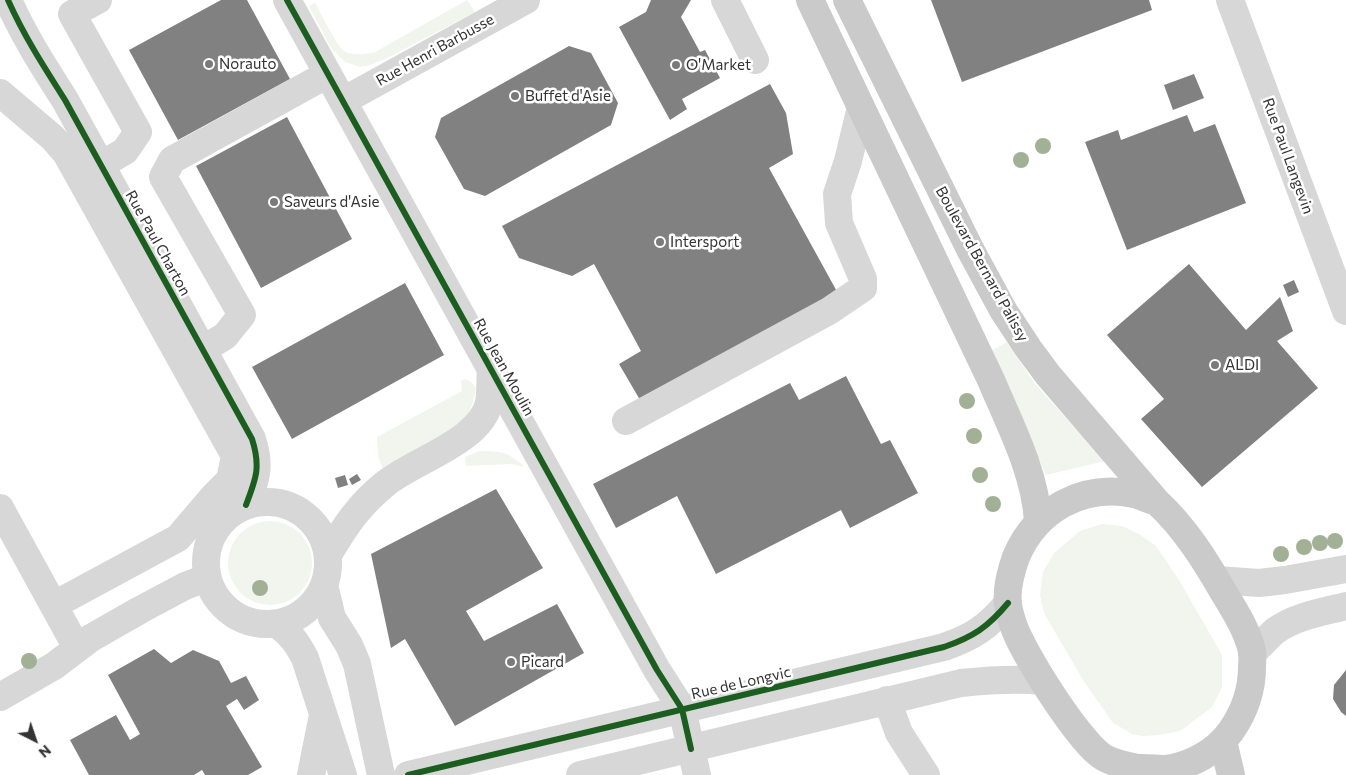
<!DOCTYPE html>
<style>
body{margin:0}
#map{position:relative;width:1346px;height:775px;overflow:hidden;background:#fff;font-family:Commissioner,sans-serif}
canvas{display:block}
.north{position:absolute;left:10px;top:715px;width:50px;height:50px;-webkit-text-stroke:4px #fff;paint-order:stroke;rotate:139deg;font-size:14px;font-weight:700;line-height:20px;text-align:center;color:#333}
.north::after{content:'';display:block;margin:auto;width:18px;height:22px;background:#333;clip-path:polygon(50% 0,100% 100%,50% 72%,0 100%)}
</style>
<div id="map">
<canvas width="1346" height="775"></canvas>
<div class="north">N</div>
</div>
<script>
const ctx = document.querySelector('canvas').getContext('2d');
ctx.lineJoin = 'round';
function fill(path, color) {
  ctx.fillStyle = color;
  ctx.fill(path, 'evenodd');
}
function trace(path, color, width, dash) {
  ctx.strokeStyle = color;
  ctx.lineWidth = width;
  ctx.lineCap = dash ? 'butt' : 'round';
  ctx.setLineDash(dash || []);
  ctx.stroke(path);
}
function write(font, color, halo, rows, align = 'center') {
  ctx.font = font + ' Commissioner,sans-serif';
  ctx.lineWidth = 5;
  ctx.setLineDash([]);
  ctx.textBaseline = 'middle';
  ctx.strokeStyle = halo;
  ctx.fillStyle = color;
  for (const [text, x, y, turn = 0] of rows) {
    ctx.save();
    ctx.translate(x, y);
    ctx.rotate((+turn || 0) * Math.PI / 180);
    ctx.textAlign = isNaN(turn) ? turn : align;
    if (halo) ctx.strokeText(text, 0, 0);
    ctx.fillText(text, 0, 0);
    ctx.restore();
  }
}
fill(new Path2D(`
 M467,0l8,12 -84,44 -20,9 -11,2 -15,-5 -14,-14 -22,-42 6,-3c6,10 21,42 29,48 9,5 21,3 31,1z
 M1007,342l28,42 70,77 -59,14 -55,-124z
 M465,379l5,2 6,7c-2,10 -4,21 -10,29 -8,13 -67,43 -83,52l-5,-12 -1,-20 85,-46 -1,-10z
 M480,451c23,0 27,1 45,16l-14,-3 -45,2 -1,-9z
 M228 563a42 42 0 1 1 84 0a42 42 0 1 1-84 0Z
 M1102,524l20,2 17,8 17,12 23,34 43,75v32l-10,20 -32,24 -21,4 -16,1 -11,-2 -19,-11 -30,-43 -39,-67 -4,-18 3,-23 11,-19 26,-22z`), '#f1f5ed');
fill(new Path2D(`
 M221,0h26l43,79 -112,61 -49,-90z
 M651,0h40l-10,17 19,35 5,-2 15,28 -38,21 5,10 -17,11 -51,-93 27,-15z
 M931,0h218l3,10 -190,72z
 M569,46l22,7 27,50 -7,22 -126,71 -21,-7 -29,-52 6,-19z
 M1194,74l10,24 -31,12 -9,-25z
 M770,84l16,29 7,41 -24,14 71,129 -197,108 -24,-41 22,-13 -47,-87 -22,12 -53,-18 -17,-32z
 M1187,115l7,17 21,-8 31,79 -119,47 -42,-108 33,-12 3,10z
 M287,117l65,122 -91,49 -65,-122z
 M1189,264l57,66 34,-33 13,34 -16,10 41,47 -116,99 -61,-68 23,-20 -57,-64z
 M1294,280l5,12 -11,5 -5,-12z
 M405,283l39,72 -152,84 -40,-72z
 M846,376l35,68 9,-4 28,53 -68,35 -9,-18 -125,64 -39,-78 -61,32 -23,-44 197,-101 9,17z
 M357,474l4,6 -9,5 -3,-6z
 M345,475l3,10 -10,3 -3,-10z
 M496,489l47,79 -77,43 18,30 73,-37 27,49 -129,73 -50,-87 -14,9 -20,-94z
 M154,649l17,14 22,-13 26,11 12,22 15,-7 13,24 -15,10 -7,-11 -11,7 36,61 -14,8h-43l-3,-5 -8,5h-105l-19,-35 46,-25 14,25 10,-6 -32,-59z
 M1346,670v46l-5,-4 -8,-13 1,-14z`), '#818181');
trace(new Path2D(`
 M8,0c16,36 36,67 57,100l187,339c9,28 4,40 -6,66
 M98,0l-26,14 66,118 -13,19 -24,14
 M287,0l370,670 25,39 15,66
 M725,0l30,60
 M1230,0l116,311
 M0,93l53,45 13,15 169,303 -5,24 -17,17 -35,41 -124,67
 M343,101l183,-101
 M202,350l23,-14 17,-21 -79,-138 9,-17 156,-86
 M626,421l203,-110 34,-23v-9l-24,-56 -2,-29 11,-33 13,-54
 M206 563a61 61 0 1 1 122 0a61 61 0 1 1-122 0Z
 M0,508l77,140
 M328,555c17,-29 31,-50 57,-71 29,-24 95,-42 104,-81 2,-11 1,-23 2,-35
 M1217,580l42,3 26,-3 61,-11
 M324,585l8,33 17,27 8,19 24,111
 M277,624c14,10 20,19 28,34l38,117
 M1252,653c8,-7 15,-15 23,-22 20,-15 48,-19 71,-25
 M0,697l54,-31 37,-28 49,-28 45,-24 21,-8
 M887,700l12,33 27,42
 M311,775l12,-60
 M408,775l536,-128c29,-10 44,-20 64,-44
 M580,775l381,-92c28,-3 54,-5 82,-2`), '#d7d7d7', 28);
trace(new Path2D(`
 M810,0l181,380c19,45 44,92 47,141
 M847,0l123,249 33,61 25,38 20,27 109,127c28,26 48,58 67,91 11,18 23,37 28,58 1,5 0,11 0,16 0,24 -7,44 -21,64 -14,20 -40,35 -65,38 -8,0 -16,-1 -24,-1 -9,0 -31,-6 -39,-11 -24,-15 -81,-105 -90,-133 -2,-6 -4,-13 -5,-19 -2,-16 3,-34 8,-48 20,-47 66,-74 118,-63 8,2 15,6 23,8
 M1223,741l8,34`), '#cacaca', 28);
trace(new Path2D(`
 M8,0c16,36 36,67 57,100l187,339c9,28 4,40 -6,66
 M287,0l370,670 25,39 9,40
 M408,775l536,-128c29,-10 44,-20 64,-44`), '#1b5e20', 6);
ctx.fillStyle = '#a2b095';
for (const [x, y] of [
 [1043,146],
 [1021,160],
 [967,401],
 [974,436],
 [980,475],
 [993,504],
 [1335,541],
 [1320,543],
 [1304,547],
 [1281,554],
 [260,588],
 [29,661]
]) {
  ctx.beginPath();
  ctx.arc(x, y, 8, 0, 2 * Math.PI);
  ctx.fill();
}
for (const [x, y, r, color] of [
 [209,64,5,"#7a7a7a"],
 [676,65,5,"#7a7a7a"],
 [515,96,5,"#7a7a7a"],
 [274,202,5,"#7a7a7a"],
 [660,242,5,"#7a7a7a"],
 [1215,365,5,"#7a7a7a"],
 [511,662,5,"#7a7a7a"]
]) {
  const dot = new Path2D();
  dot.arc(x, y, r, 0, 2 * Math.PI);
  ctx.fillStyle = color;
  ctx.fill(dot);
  trace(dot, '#fff', 2);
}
write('15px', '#333', '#fff', [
 ["Rue Henri Barbusse",435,50,-29],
 ["Rue Paul Langevin",1288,156,70],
 ["Rue Paul Charton",158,243,61],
 ["Boulevard Bernard Palissy",982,264,61],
 ["Rue Jean Moulin",504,367,61],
 ["Rue de Longvic",741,683,-13]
]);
write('15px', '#333', '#fff', [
 ["Norauto",219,64],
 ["O'Market",686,65],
 ["Buffet d'Asie",525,96],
 ["Saveurs d'Asie",284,202],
 ["Intersport",670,242],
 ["ALDI",1225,365],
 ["Picard",521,662]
], 'left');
</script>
